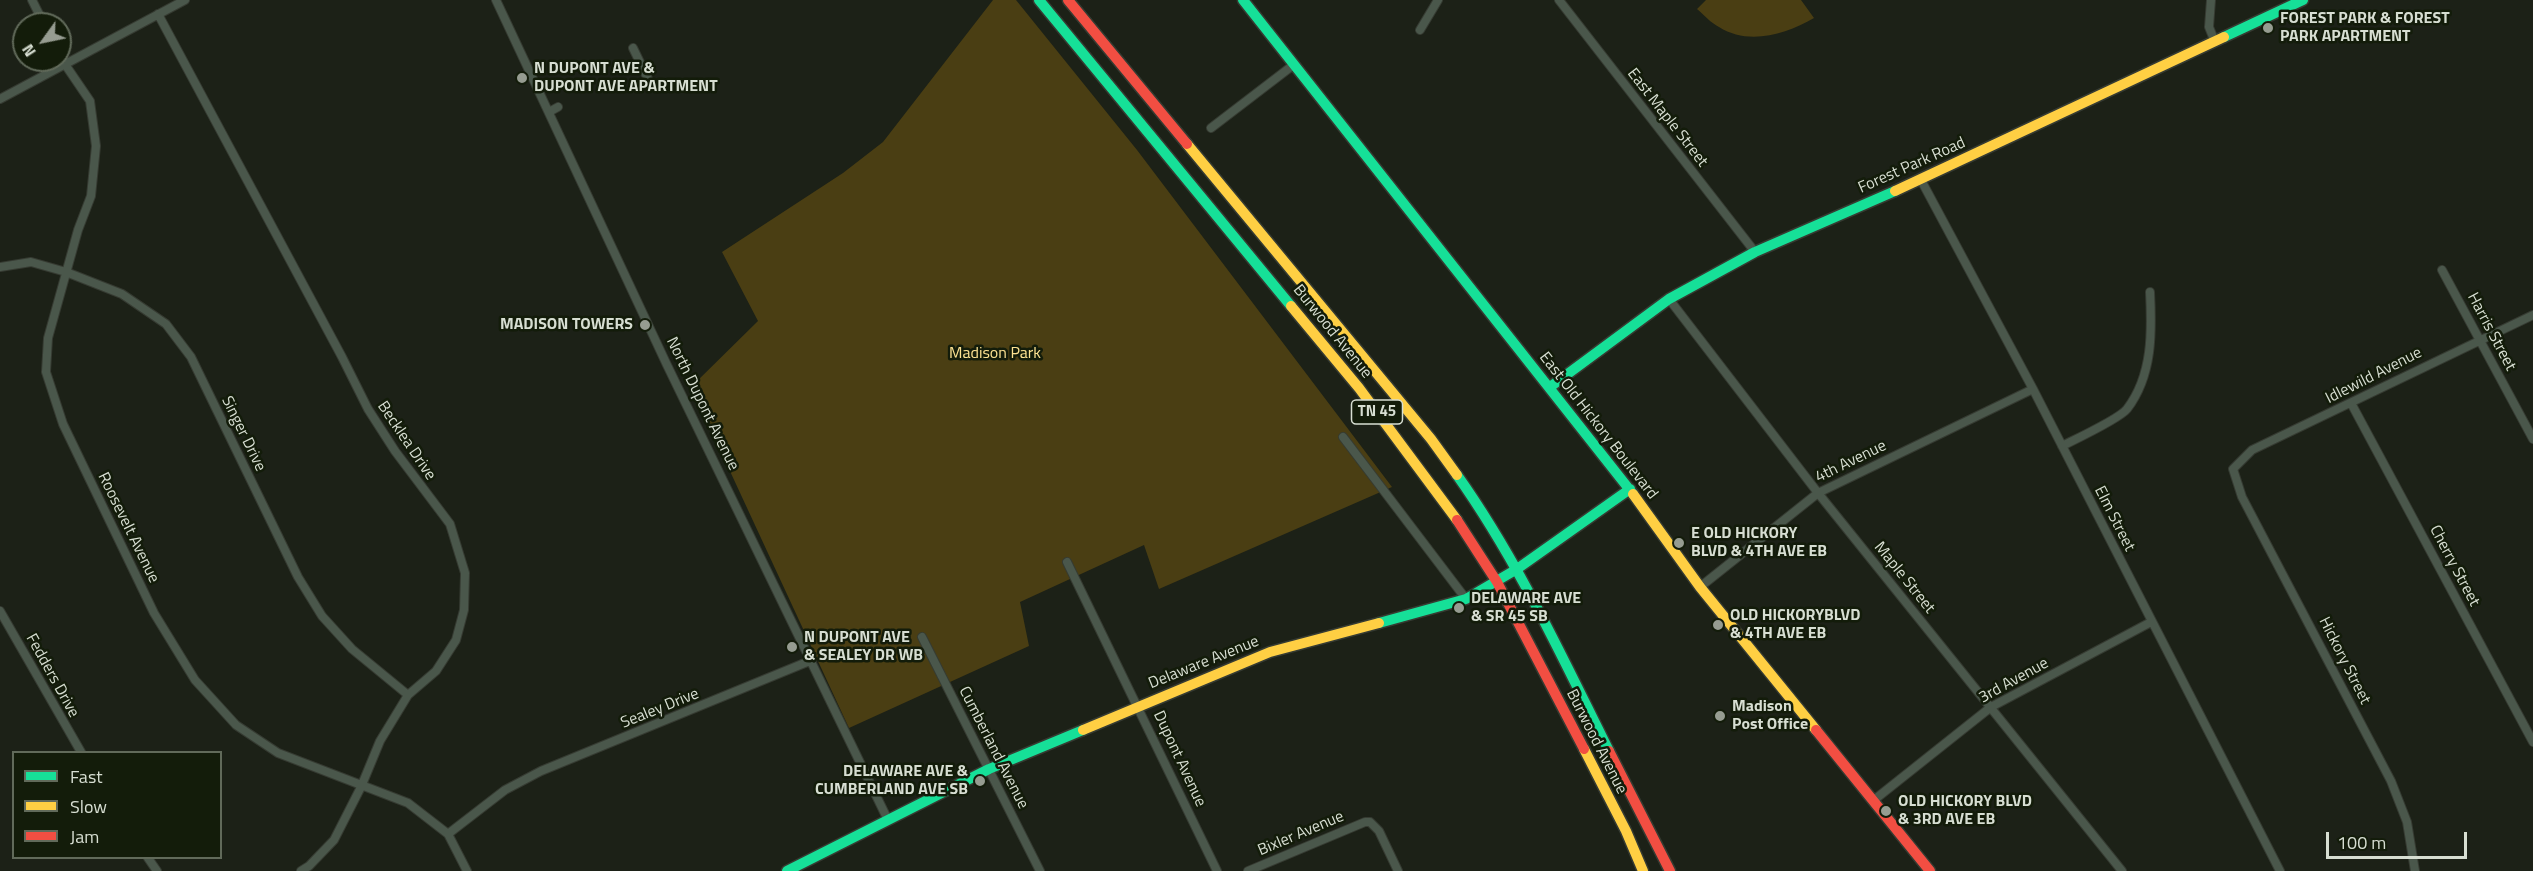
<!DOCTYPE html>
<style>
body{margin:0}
#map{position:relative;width:2533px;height:871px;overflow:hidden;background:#1c2117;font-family:"Titillium Web",sans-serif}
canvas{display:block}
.legend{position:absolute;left:12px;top:751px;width:210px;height:108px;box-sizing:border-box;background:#131c0a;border:2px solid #616a5a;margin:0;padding:8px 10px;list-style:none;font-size:18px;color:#d7ded2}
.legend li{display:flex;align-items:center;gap:12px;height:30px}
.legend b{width:30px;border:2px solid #616a5a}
.north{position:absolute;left:12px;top:12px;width:60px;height:60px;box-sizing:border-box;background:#131c0a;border:2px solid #616a5a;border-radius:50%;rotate:237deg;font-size:16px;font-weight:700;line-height:24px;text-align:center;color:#d7ded2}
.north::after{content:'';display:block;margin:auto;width:21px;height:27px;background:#969c91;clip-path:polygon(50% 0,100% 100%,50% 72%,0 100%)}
.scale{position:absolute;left:2326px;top:832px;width:141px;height:27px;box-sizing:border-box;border:3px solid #d7ded2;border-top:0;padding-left:8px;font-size:18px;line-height:21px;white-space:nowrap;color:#d7ded2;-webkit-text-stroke:4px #131c0a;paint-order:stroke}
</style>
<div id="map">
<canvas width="2533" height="871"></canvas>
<ul class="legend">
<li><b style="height:8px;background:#16e098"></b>Fast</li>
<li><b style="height:8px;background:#ffcf43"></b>Slow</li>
<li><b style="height:8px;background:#f24e42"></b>Jam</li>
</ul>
<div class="north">N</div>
<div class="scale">100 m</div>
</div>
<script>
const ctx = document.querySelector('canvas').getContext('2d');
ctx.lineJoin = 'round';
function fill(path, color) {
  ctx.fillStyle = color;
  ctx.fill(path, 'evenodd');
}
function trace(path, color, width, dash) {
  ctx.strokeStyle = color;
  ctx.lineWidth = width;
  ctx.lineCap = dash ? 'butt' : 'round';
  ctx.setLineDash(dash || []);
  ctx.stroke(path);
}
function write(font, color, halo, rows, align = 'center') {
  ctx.font = font + ' "Titillium Web",sans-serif';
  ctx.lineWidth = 5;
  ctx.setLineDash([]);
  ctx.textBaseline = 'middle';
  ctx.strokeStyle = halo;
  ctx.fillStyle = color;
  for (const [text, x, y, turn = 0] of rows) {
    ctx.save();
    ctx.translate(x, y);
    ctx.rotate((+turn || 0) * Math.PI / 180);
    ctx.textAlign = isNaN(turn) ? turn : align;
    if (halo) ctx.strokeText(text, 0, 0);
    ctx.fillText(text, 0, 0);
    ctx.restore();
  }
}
fill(new Path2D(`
 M993,0h23l121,150 255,337 -233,102 -15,-44 -124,57 9,44 -180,82 -158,-341 67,-66 -36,-69 121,-79 40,-31z
 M1706,0h95l13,18c-28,16 -65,28 -95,9 -8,-4 -15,-12 -22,-18z`), '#4a3e13');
const street = new Path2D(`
 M32,0l12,24
 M496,0l171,365 220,453
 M1559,0l196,252
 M2211,0l-2,27 6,15
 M158,14l184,343 26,52 27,42 55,73 15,49 -1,37 -8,30 -20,31 -28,24 -28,46 -19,46 -27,53 -25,26 -8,5
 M1420,30l18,-30
 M633,48l15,31
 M60,57l30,44 6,45 -5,50 -13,34 -30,108 -2,34 17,52 91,189 41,67 41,45 42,28 130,50 40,31 19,37
 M0,99l185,-99
 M549,112l9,-5
 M1211,128l81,-62
 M1921,180l112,209 247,482
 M0,267l31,-5 35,10 56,22 44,30 25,33 107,220 24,39 30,33 56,46
 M2442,270l91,169
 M1669,299l149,194 304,378
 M2351,403l182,339
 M1343,437l123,162
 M2062,446c14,-7 57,-27 65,-37 26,-34 25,-78 23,-117
 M1067,562l150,309
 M1700,587l118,-94 215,-104
 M0,611l81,141
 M922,637l118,234
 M1874,800l117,-93 160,-85
 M448,834l57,-44 36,-19 271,-111
 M148,858l9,13
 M1248,871l117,-49h5l9,9 19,40
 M2415,871l-8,-49 -16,-41 -149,-284 -9,-28 19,-19 281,-135`);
const fast = new Path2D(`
 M1039,0l252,306
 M1243,0l390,494
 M2224,37l79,-37
 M1550,387l119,-88 86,-47 140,-61
 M1457,475c61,86 105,182 152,276
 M1379,623l87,-24 51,-30 113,-80
 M787,871l202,-102 94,-39`);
const slow = new Path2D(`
 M1187,144l244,295 26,36
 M1895,191l329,-154
 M1291,306l68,82 98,132
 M1633,494l67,93 116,143
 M1083,730l187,-78 109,-29
 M1584,749l42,82 17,40`);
const jam = new Path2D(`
 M1068,0l119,144
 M1457,520l40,62 87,167
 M1816,730l114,141
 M1609,751l61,120`);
trace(street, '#363b32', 10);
trace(fast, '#363b32', 13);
trace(slow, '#363b32', 13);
trace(jam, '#363b32', 13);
trace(street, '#4a574b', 8);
trace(fast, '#16e098', 10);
trace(slow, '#ffcf43', 10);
trace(jam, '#f24e42', 10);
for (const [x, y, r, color] of [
 [2268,28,6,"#969c91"],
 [522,78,6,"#969c91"],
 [645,325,6,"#969c91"],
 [1679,543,6,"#969c91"],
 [1459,608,6,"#969c91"],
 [1718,625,6,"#969c91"],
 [792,647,6,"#969c91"],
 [1720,716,6,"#969c91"],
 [980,781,6,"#969c91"],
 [1886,811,6,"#969c91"]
]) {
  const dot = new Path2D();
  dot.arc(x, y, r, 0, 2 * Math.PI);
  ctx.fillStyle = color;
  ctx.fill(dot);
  trace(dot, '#131c0a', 2);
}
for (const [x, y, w] of [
 [1377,412,51]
]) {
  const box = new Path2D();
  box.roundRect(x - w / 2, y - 12, w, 24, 4.5);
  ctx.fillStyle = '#131c0a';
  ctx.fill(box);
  trace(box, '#d7ded2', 1.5);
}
write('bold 15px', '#d7ded2', null, [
 ["TN 45",1377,412]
]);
write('bold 16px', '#d7ded2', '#131c0a', [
 ["FOREST PARK & FOREST",2280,19],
 ["PARK APARTMENT",2280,37],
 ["N DUPONT AVE &",534,69],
 ["DUPONT AVE APARTMENT",534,87],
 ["MADISON TOWERS",633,325,"right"],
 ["E OLD HICKORY",1691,534],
 ["BLVD & 4TH AVE EB",1691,552],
 ["DELAWARE AVE",1471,599],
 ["& SR 45 SB",1471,617],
 ["OLD HICKORYBLVD",1730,616],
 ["& 4TH AVE EB",1730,634],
 ["N DUPONT AVE",804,638],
 ["& SEALEY DR WB",804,656],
 ["Madison",1732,707],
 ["Post Office",1732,725],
 ["DELAWARE AVE &",968,772,"right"],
 ["CUMBERLAND AVE SB",968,790,"right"],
 ["OLD HICKORY BLVD",1898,802],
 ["& 3RD AVE EB",1898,820]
], 'left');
write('16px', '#d7ded2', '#131c0a', [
 ["East Maple Street",1667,118,52],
 ["Forest Park Road",1912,166,-24],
 ["Burwood Avenue",1332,332,51],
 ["Harris Street",2491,332,62],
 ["Idlewild Avenue",2374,376,-27],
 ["North Dupont Avenue",702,404,64],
 ["East Old Hickory Boulevard",1598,426,52],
 ["Singer Drive",243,434,64],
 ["Becklea Drive",406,441,56],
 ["4th Avenue",1851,462,-26],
 ["Elm Street",2114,519,63],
 ["Roosevelt Avenue",128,528,64],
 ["Cherry Street",2454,566,62],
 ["Maple Street",1904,578,51],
 ["Hickory Street",2344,661,63],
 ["Delaware Avenue",1204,663,-22],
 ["Fedders Drive",52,676,61],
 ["3rd Avenue",2014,681,-29],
 ["Sealey Drive",660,709,-22],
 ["Burwood Avenue",1596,742,63],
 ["Cumberland Avenue",993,748,63],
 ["Dupont Avenue",1179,759,65],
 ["Bixler Avenue",1301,834,-23]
]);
write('16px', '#fce292', '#131c0a', [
 ["Madison Park",995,354]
]);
</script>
